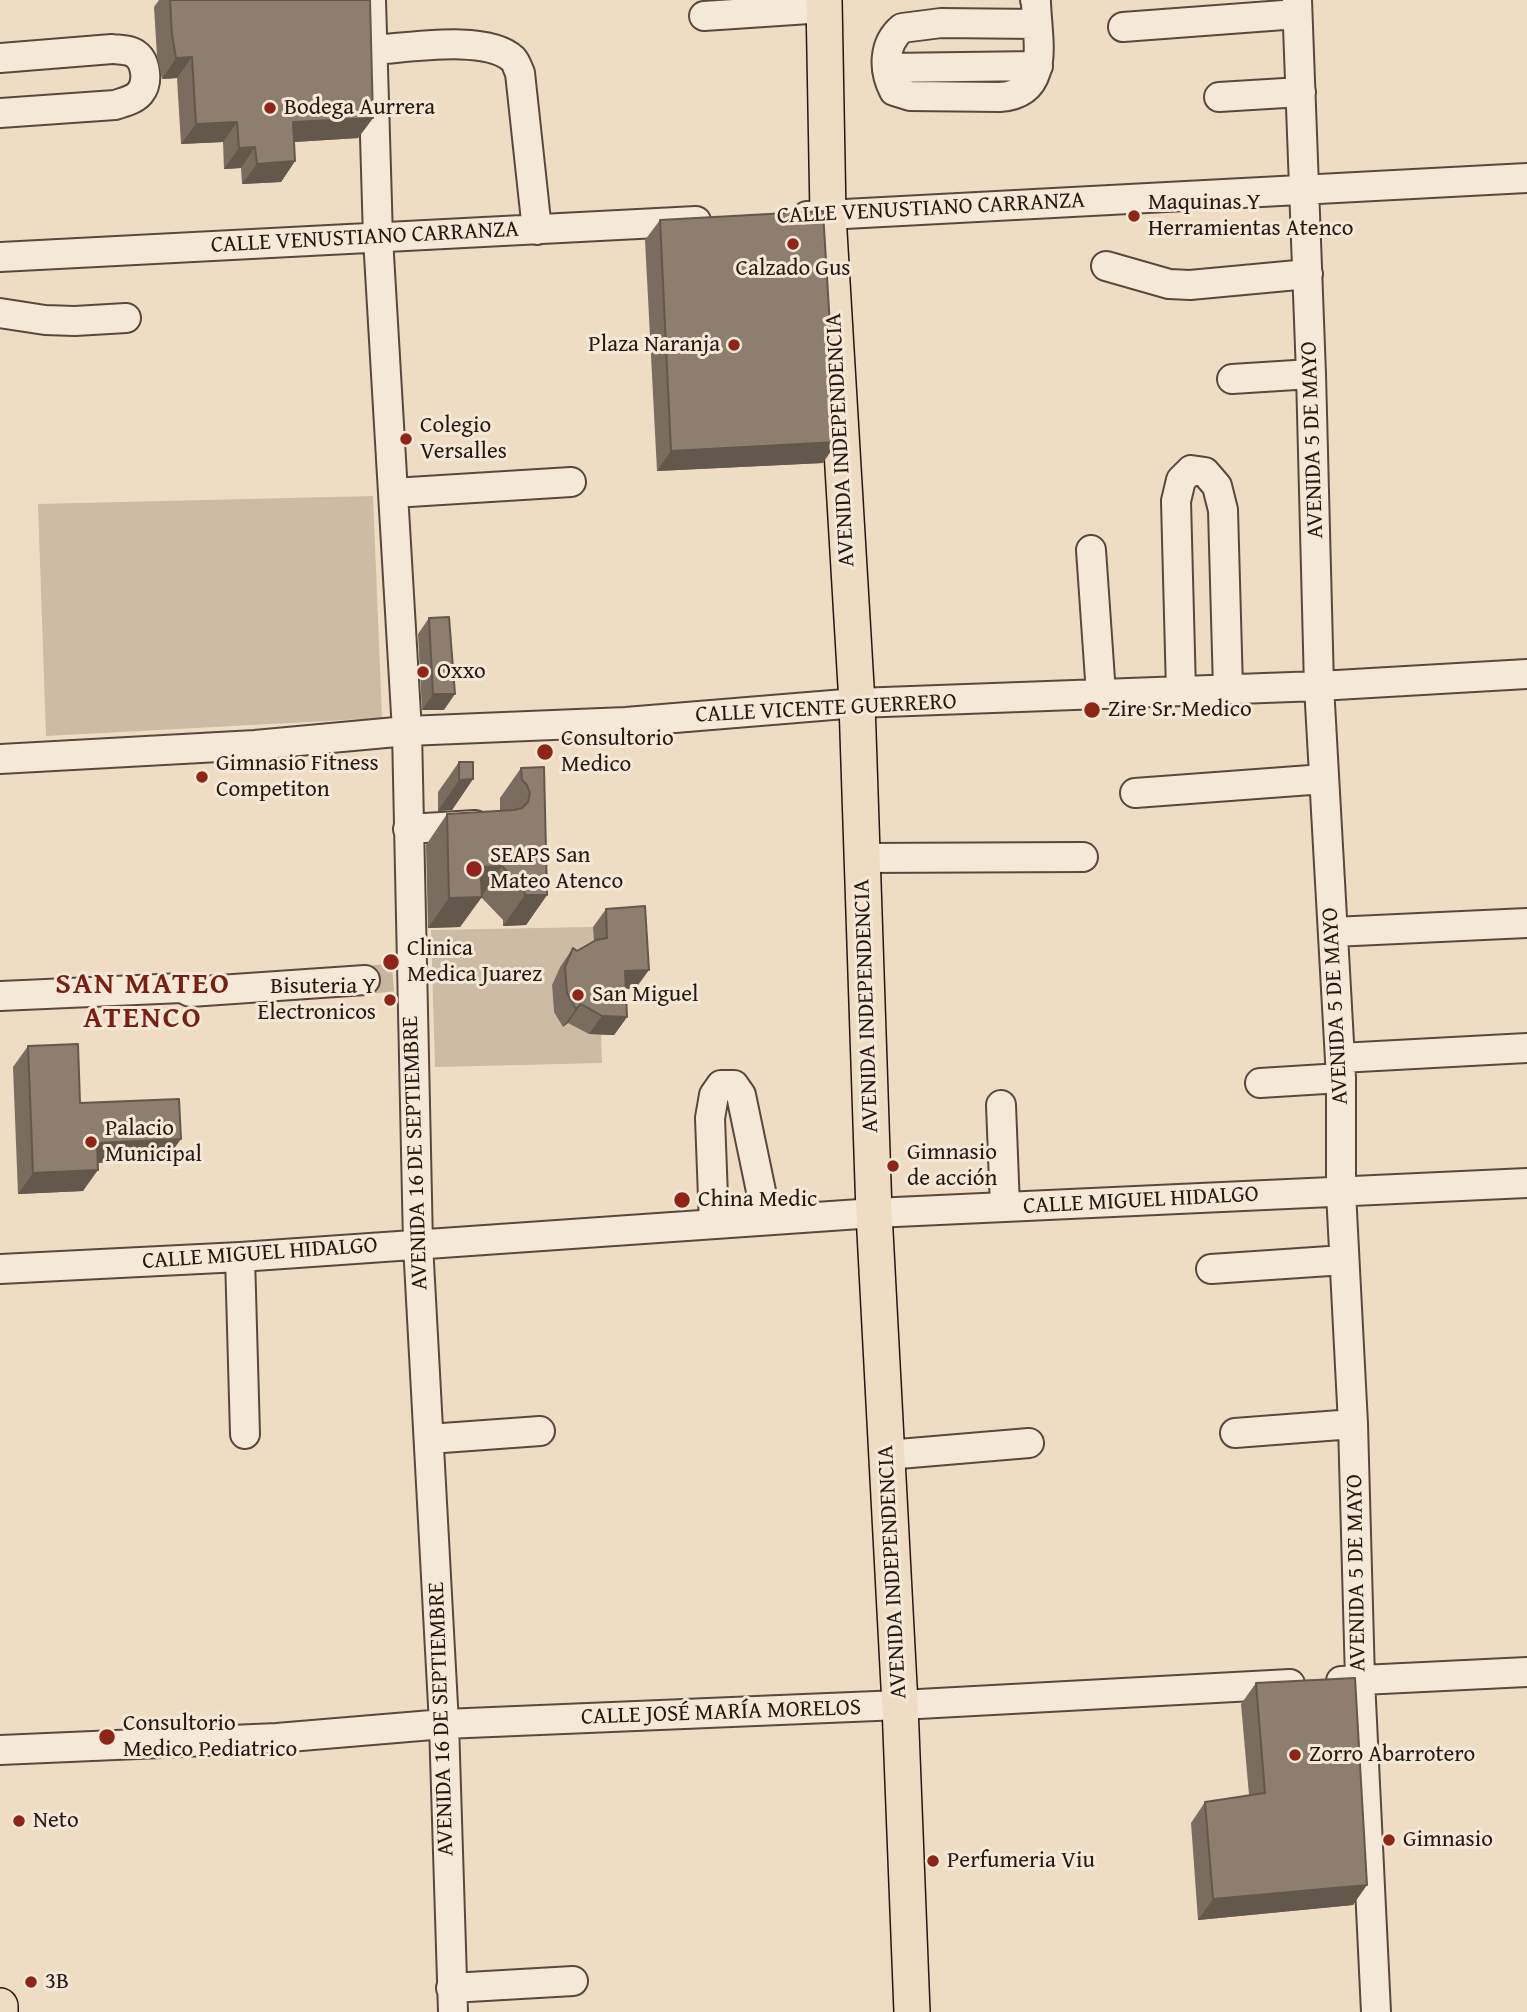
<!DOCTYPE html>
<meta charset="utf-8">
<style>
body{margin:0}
canvas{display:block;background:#eeddc2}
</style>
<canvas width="1527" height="2012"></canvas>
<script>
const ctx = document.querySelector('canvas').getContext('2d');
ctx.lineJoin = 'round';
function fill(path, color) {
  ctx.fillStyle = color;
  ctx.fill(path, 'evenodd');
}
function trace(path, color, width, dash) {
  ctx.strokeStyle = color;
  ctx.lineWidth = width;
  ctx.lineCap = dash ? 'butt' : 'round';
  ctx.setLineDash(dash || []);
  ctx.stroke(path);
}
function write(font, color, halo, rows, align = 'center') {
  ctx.font = font + ' "Gentium Book Plus",serif';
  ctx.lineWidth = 6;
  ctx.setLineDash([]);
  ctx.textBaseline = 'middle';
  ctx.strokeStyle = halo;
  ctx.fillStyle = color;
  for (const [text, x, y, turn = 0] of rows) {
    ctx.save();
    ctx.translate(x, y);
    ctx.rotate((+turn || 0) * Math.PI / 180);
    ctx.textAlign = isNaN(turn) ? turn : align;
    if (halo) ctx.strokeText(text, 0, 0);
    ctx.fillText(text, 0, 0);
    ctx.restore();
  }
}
fill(new Path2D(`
 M373,496l9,222 -336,18 -8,-232z
 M593,927l1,9 14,-1 -48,32 -8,18 2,26c15,12 26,22 47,23l1,29 -167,4 -4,-137z`), '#ccbca4');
trace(new Path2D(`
 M365,980l35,-3`), '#c6b69f', 28, [28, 14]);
const minor = new Path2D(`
 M371,0l7,238 29,493 11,513 26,480 9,288
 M1035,0l1,2c1,38 16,91 -36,95l-90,-1 -16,-5c-11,-21 -11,-47 8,-63l39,-5 96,1
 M1297,0l14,374 8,312 22,392v114l12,232 7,256 16,332
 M704,16l120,-8
 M1123,27l174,-13
 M373,50c34,-2 114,-16 140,9 3,3 5,10 7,14l17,157
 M0,58l112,-9c7,1 15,0 22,4 12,7 15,29 6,40 -6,7 -16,9 -25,12l-115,8
 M887,68l151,-2
 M1219,97l82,-5
 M807,216l720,-38
 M0,257l696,-36
 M1106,266l63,18 21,1 118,-11
 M0,313l45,7 30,1 51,-3
 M1232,379l79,-5
 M393,493l178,-11
 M1091,550l10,144
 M1181,691l-5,-190 5,-21 10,-10 14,2 12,14 6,24 5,179
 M0,759l255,-14 152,-14 219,-9 231,-19 462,-17 208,-12
 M1135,793l189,-14
 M408,829l67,-4
 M862,858l221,-1
 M1333,932l194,-9
 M0,996l182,-8 8,4 175,-12
 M1340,1058l187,-10
 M1260,1083l81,-5
 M1001,1105l4,102
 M714,1224l-4,-106 4,-23 7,-10h13l7,10 26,125
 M240,1257l5,177
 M0,1269l240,-12 634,-44 653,-30
 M1211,1269l133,-9
 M1235,1433l118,-9
 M429,1439l111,-8
 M887,1455l142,-12
 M1341,1681l186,-9
 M0,1750l277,-12 167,-14 456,-19 390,-21
 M451,1988l122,-7`);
const major = new Path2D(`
 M824,0l4,215 29,488 17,510 26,492 12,307
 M0,2006v6`);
trace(minor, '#59493d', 32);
trace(major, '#271811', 38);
trace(minor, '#f4e9d7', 28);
trace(major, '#eeddc2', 35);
fill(new Path2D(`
 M159,0h211l3,118 -15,20 -64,4 1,19 -14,21 -39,2 -1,-16 -17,1 -1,-27 -42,2 -4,-66 -15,1 -5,-23 -3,-49z
 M660,220l163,243 -166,8 -12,-231z
 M429,618l15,92h-22l-4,-76z
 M459,762l14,17 -21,31 -14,1v-19z
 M544,767l3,128 -21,30 -23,1v-6l-22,-23 -21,30 -32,1 -2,-83 21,-31 55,-3 -2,-1v-12l21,-30z
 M606,909l30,79 -10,1 1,28 -13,18 -25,-1 -21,-11 -5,4 -9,-15 -2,-27 8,-18 13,-19 4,3 17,-10 -1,-14z
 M28,1046l52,57 86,57 -68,3 -15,28 -65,3 -5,-127z
 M1256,1683l97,222 -155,15 -7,-97 14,-21 44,-7 -8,-91z`), '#7a6c5e');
fill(new Path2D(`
 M192,57l-15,21 -15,1 14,-21z
 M373,118l-15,20 -80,5 15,-21z
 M237,122l-14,20 -42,2 15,-20z
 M255,147l-14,21 -17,1 15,-21z
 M295,161l-14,21 -39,2 15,-20z
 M837,442l-14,21 -166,8 14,-20z
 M433,694h22l-11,16h-22z
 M473,779l-21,31 -14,1 21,-31z
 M502,866l-21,31 -1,-30z
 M525,895h22l-21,30 -23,1z
 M482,897l-22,30 -32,1 21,-30z
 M649,970l-13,18 -24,2 13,-19z
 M581,1004l-13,19 -5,4 13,-18z
 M602,1016l25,1 -13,18 -25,-1z
 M181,1139l-15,21 -84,3 15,-20z
 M98,1170l-15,21 -65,3 15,-21z
 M1367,1885l-14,20 -155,15 15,-21z`), '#63584c');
const building = new Path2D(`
 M170,0h200l3,118 -80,4 2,39 -38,3 -2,-17 -16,1 -2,-26 -41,2 -4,-67 -16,1 -4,-23z
 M823,211l14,231 -166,9 -11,-231z
 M449,617l6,77h-22l-4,-76z
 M459,762h14v17l-14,1z
 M544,767l3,128h-22l-1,-5 -22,-24 -22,1 2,30 -33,1 -2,-84 67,-4 8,-2 6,-6 2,-9 -3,-8 -5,-5 -1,-12z
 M645,906l4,64 -24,1 2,46 -25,-1 -21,-12 -5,5 -9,-16 -2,-26 8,-19 4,3 19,-11 11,-2 -1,-29z
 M78,1044l2,59 99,-4 2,40 -84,4 1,27 -65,3 -5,-127z
 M1355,1678l12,207 -154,14 -8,-97 60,-9 -9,-110z`);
fill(building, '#8e7e6d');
trace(building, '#63584c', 2);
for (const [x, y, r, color] of [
 [270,108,7,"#8f2418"],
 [1134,216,7,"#8f2418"],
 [793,244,7,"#8f2418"],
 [734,345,7,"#8f2418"],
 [406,439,7,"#8f2418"],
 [423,672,7,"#8f2418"],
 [1092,710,9,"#8f2418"],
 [545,752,9,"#8f2418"],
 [202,777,7,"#8f2418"],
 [474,869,9,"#8f2418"],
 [391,962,9,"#8f2418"],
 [578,995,7,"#8f2418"],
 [390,1000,7,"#8f2418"],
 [91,1142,7,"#8f2418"],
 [893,1166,7,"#8f2418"],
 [682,1200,9,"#8f2418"],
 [107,1737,9,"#8f2418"],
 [1295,1755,7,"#8f2418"],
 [19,1821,7,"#8f2418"],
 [1389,1840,7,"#8f2418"],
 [933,1861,7,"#8f2418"],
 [31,1982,7,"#8f2418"]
]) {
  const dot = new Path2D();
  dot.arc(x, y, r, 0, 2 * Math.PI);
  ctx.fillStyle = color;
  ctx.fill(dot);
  trace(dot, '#f4e9d7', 2.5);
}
write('23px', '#271811', '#f4e9d7', [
 ["Bodega Aurrera",284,108],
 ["Maquinas Y",1148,203],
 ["Herramientas Atenco",1148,229],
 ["Calzado Gus",793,269,"center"],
 ["Plaza Naranja",720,345,"right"],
 ["Colegio",420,426],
 ["Versalles",420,452],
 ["Oxxo",437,672],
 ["Zire Sr. Medico",1108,710],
 ["Consultorio",561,739],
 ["Medico",561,765],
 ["Gimnasio Fitness",216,764],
 ["Competiton",216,790],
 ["SEAPS San",490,856],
 ["Mateo Atenco",490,882],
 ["Clinica",407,949],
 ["Medica Juarez",407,975],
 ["Bisuteria Y",376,987,"right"],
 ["Electronicos",376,1013,"right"],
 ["San Miguel",592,995],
 ["Palacio",105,1129],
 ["Municipal",105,1155],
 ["Gimnasio",907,1153],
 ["de acción",907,1179],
 ["China Medic",698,1200],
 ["Consultorio",123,1724],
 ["Medico Pediatrico",123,1750],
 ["Zorro Abarrotero",1309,1755],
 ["Neto",33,1821],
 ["Gimnasio",1403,1840],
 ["Perfumeria Viu",947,1861],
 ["3B",45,1982]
], 'left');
write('23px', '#271811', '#f4e9d7', [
 ["CALLE VENUSTIANO CARRANZA",931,209,-3],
 ["CALLE VENUSTIANO CARRANZA",365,238,-3],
 ["AVENIDA INDEPENDENCIA",841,440,-93],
 ["AVENIDA 5 DE MAYO",1313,440,-92],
 ["CALLE VICENTE GUERRERO",826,709,-3],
 ["AVENIDA INDEPENDENCIA",867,1006,-92],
 ["AVENIDA 5 DE MAYO",1336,1006,-93],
 ["AVENIDA 16 DE SEPTIEMBRE",416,1153,-92],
 ["CALLE MIGUEL HIDALGO",1141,1201,-3],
 ["CALLE MIGUEL HIDALGO",260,1254,-4],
 ["AVENIDA INDEPENDENCIA",893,1572,-93],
 ["AVENIDA 5 DE MAYO",1357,1573,-91],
 ["CALLE JOSÉ MARÍA MORELOS",721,1713,-2],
 ["AVENIDA 16 DE SEPTIEMBRE",442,1719,-92]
]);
ctx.letterSpacing = '2px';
write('bold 30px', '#7a1f14', '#f4e9d7', [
 ["SAN MATEO",143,985],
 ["ATENCO",143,1019]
]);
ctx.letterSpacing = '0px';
</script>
